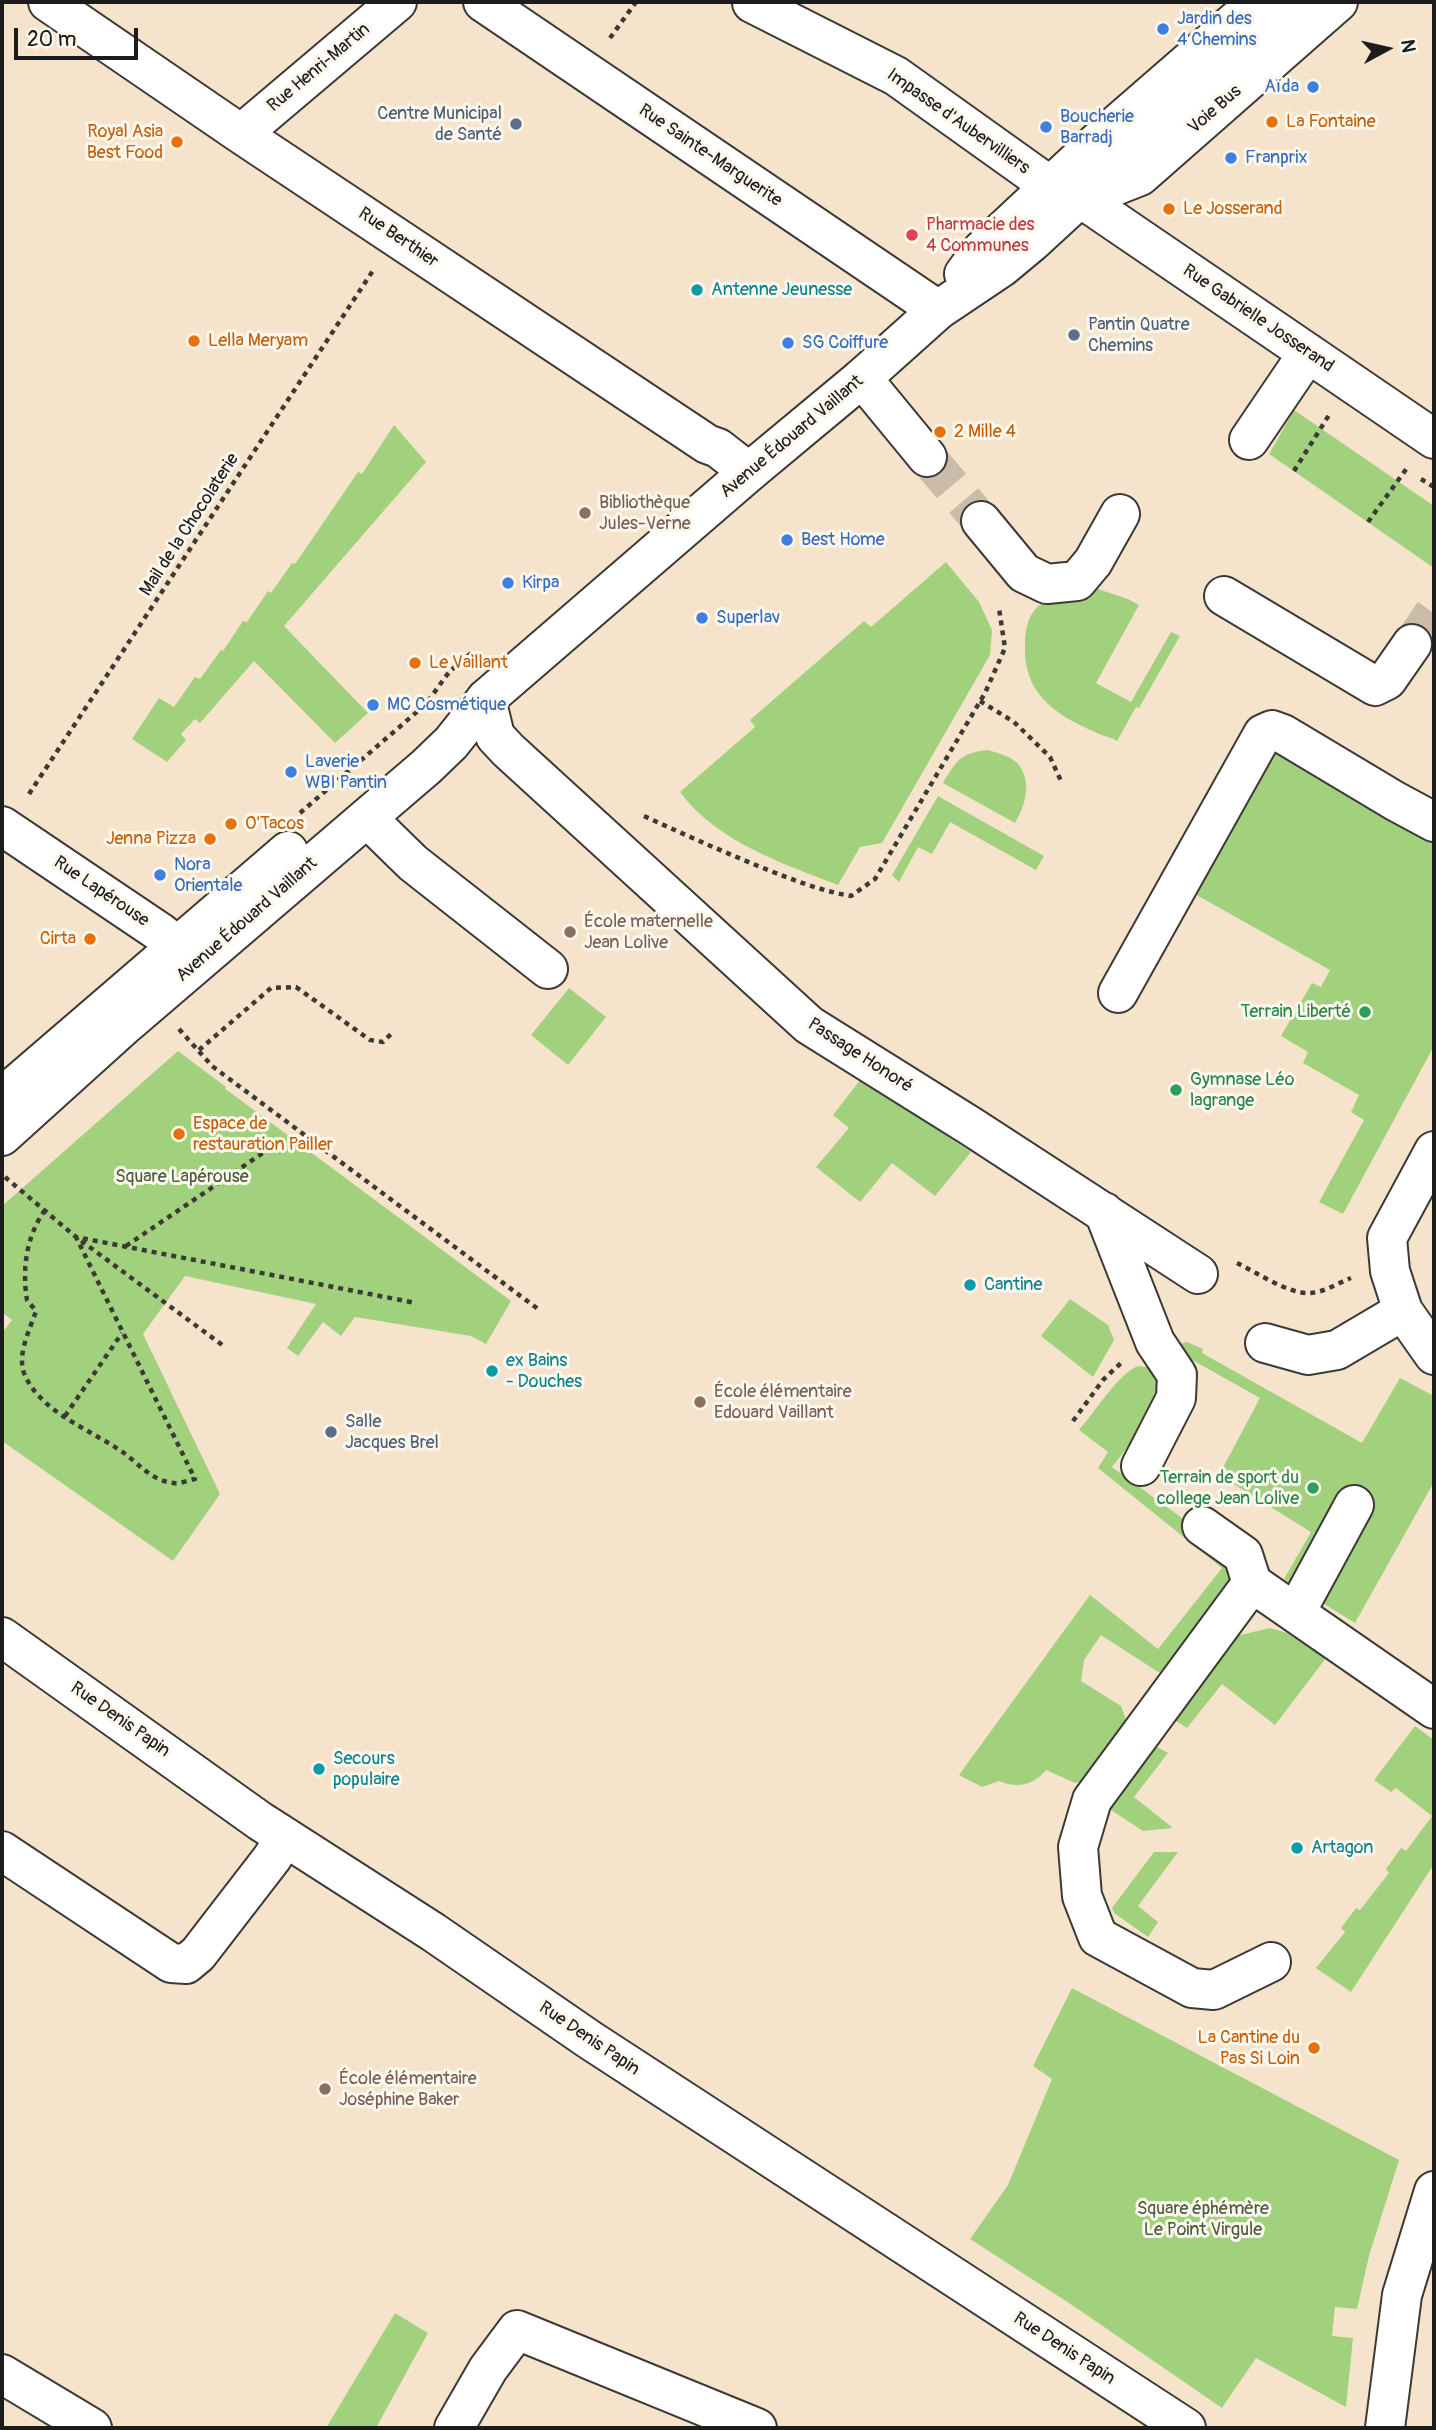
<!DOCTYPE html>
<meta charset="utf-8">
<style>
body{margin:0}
#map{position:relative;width:1436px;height:2430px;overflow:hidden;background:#f5e4cb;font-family:Pangolin,sans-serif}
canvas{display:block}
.frame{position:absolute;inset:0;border:4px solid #1c1c1c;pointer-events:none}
.north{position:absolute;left:1352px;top:14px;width:70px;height:70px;-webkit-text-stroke:5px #fbf7ec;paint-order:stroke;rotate:82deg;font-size:19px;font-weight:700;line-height:28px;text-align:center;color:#1c1c1c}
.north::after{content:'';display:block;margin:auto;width:24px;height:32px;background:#1c1c1c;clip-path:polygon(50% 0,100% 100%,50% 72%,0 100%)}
.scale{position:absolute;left:14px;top:28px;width:124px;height:32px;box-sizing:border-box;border:4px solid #1c1c1c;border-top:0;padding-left:9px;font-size:21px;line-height:24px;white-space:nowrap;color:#1c1c1c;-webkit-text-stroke:5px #fbf7ec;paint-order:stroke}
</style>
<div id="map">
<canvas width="1436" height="2430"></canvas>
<div class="frame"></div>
<div class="north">N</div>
<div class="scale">20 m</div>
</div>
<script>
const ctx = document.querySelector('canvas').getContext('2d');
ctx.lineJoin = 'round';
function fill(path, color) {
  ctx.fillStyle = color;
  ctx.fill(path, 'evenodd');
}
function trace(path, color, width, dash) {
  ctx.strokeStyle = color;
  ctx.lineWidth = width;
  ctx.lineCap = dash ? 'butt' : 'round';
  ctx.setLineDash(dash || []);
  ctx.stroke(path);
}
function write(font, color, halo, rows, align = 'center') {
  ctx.font = font + ' Pangolin,sans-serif';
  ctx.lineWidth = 6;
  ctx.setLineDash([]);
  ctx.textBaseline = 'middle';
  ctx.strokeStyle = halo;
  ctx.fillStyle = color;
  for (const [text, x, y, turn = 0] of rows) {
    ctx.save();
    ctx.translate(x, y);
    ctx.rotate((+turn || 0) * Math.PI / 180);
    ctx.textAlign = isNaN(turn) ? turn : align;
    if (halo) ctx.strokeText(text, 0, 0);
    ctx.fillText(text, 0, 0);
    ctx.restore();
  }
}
fill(new Path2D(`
 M1294,410l140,96v62l-165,-114z
 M394,425l32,37 -142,164 84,87 -33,30 -81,-82 -54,62 -5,-4 -14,15 5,6 -19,22 -35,-23 27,-41 15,9 21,-30 5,2 21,-29 2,1 20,-30 4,1 21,-31 3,2 21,-30 3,1 63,-92 4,2z
 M946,562l33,40 13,28 -2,25 -108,188 -22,4 -22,38c-55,-21 -122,-44 -158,-93l75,-65 -5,-7 114,-99 7,6z
 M1098,589l30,10 11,6 -43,78 35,19 40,-70 9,4 -41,72 -3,-1 -19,34c-6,-4 -12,-4 -22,-9 -42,-18 -73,-40 -70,-90 0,-13 4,-30 16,-38 18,-11 39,-6 57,-15z
 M1277,747l157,86v213l-91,168 -24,-12 45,-82 -13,-8 8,-17 -56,-32 5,-11 -27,-16 31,-53 9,4 9,-17 -137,-77z
 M988,750c9,3 23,6 30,14 15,18 7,42 -3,59l-72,-40c14,-23 17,-30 45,-33z
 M938,796l106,60 -8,14 -86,-48 -18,32 -14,-7 -19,35 -7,-7z
 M569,988l37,29 -38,48 -37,-30z
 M178,1051l48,36 -1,2 10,7 276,205 -25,43 -15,-8 -116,-19 -14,19 -18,-14 -25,34 -11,-8 29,-44 -131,-28 -42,58 77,160 -47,67 -171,-120v-108l10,-13 -10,-8v-106z
 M861,1079l110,73 -36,44 -43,-33 -32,39 -44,-35 33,-39 -16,-13z
 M1070,1299l38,26 6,15 -21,37 -52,-41z
 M1187,1342l16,7 -1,4 160,90 38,-65 34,18v86l-79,141 -71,-44 27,-47 -92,-57 41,-77 -91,-51z
 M1138,1366l15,2 10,11c-9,33 -29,61 -51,88l74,54 50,53 -68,96 -10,2 -57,-37 -17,25 -3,21 40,25 7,19 -36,54 -17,4 -29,-13c-12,15 -29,19 -47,11l-17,6 -23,-12 131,-180 68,54 64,-81 -124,-100 10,-16 -29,-22c15,-17 39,-56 59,-64z
 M1270,1628l17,5 39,25 -51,67 -53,-41 -35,44 -16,-10 61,-81z
 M1415,1726l19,14v124l-83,128 -35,-24 29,-36 -4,-4 15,-20 4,2 29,-37 -3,-4 15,-21 5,3 26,-35 -36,-28 -5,4 -17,-12z
 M1157,1747l11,6 -34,44 39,31 -30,3 -35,-23 42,-60z
 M1154,1852h24l-40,54 20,16 -10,15 -34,-24 -2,-5z
 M1072,1988l327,172 -30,96 -12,53 -22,-2 -3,29 21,2 -7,69 -90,-49 -34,50 -147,-101 -105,-68 38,-54 44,-106 -19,-13z
 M395,2313l33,20 -52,95h-50z`), '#a2d17e');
trace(new Path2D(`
 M927,457l54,64
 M1412,644l22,-32`), '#cabca8', 38, [38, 19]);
const minor = new Path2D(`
 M48,2l193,132 466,310 11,4 31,24
 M483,2l455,308
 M752,3l144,73 154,110
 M241,134l156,-132
 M1082,199l352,240
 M1082,199l58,-23 198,-174
 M862,378l65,79
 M1249,440l59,-87
 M981,521l43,52 23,11 30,-3 16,-19 27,-48
 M1224,596l151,90 12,-6 25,-36
 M486,699l9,37 13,14 301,275 163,102 226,147
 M367,818l46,45 135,106
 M2,826l159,107 15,12 18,20
 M1118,993l145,-259 9,-4 11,4 112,67 39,21
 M1434,1151l-47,87 3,33 13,40 31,44
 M1104,1212l51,130 22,33 -1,23 -35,68
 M1265,1343l43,12 29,-5 66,-39
 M1202,1526l41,29 9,28 182,126
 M1252,1583l-160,217 -14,47 4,49 16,41 94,51 22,2 57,-28
 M1296,1612l58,-107
 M2,1637l258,184 173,111 157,108 596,388
 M2,1851l169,112 15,1 12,-10 74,-96 13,-21
 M2,2374l90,54
 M454,2428l34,-59 29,-39 240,98
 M1385,2428l17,-133 32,-104`);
const major = new Path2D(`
 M964,274l18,-24 126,-118 145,-126
 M2,1097l286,-246
 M2,1136l124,-112 300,-257 25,-24 35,-44 263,-227 113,-94 76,-68 64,-43 30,-25 237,-218 20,-22`);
trace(minor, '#3d3a36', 42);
trace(major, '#3d3a36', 42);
trace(new Path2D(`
 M610,38l26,-36
 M1294,471l35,-56
 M1421,479l13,8
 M1368,522l39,-54
 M980,701l34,21 36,35 11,24
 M29,794l345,-525
 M300,813l126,-109 23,-32 26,-22
 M644,816c41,19 82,37 124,54 28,11 54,21 83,26l24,-17 110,-186 20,-45 -6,-40
 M179,1029l33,37 326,243
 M199,1050l72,-62 25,-1 74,53 13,2 9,-9
 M5,1177l71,60 340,66
 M45,1210c-19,27 -23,59 -18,90l9,11c-6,18 -19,43 -12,62 16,40 68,57 100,80 16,12 28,28 50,30 6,1 15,-3 21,-4l-119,-242 149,110
 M126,1246l153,-104
 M1237,1263c19,9 51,31 72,30 14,0 29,-10 42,-15
 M65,1416l57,-83
 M1073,1421l30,-41 19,-18`), '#3d3a36', 4.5, [5, 5]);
trace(minor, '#fff', 38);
trace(major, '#fff', 38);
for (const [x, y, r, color] of [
 [1163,29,7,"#3f7fe0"],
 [1313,87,7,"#3f7fe0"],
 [1272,122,7,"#e8710a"],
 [516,124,7,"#5c6f8a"],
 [1046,127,7,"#3f7fe0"],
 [177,142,7,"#e8710a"],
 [1231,158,7,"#3f7fe0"],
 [1169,209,7,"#e8710a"],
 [912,235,7,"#e0444e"],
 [697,290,7,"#0f9aa8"],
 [1074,335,7,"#5c6f8a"],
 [194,341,7,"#e8710a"],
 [788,343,7,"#3f7fe0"],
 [940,432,7,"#e8710a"],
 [585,513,7,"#8d6e63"],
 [787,540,7,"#3f7fe0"],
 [508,583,7,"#3f7fe0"],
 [702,618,7,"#3f7fe0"],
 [415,663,7,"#e8710a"],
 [373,705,7,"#3f7fe0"],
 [291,772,7,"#3f7fe0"],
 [231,824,7,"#e8710a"],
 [210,839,7,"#e8710a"],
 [160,875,7,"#3f7fe0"],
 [570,932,7,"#8d6e63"],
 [90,939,7,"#e8710a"],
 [1365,1012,7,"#2e9e5b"],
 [1176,1090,7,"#2e9e5b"],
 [179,1134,7,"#e8710a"],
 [970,1285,7,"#0f9aa8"],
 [492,1371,7,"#0f9aa8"],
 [700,1402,7,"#8d6e63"],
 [331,1432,7,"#5c6f8a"],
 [1313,1488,7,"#2e9e5b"],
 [319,1769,7,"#0f9aa8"],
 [1297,1848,7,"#0f9aa8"],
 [1314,2048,7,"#e8710a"],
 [325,2089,7,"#8d6e63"]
]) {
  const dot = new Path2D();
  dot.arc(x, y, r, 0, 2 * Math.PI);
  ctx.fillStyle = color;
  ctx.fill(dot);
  trace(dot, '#fbf7ec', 2.5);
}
write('18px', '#366cbe', '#fbf7ec', [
 ["Jardin des",1177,19],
 ["4 Chemins",1177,40],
 ["Aïda",1299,87,"right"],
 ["Boucherie",1060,117],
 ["Barradj",1060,138],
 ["Franprix",1245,158],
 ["SG Coiffure",802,343],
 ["Best Home",801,540],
 ["Kirpa",522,583],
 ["Superlav",716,618],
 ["MC Cosmétique",387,705],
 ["Laverie",305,762],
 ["WBI Pantin",305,783],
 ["Nora",174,865],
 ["Orientale",174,886]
], 'left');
write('18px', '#1c1c1c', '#fbf7ec', [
 ["Rue Henri-Martin",319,68,-40],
 ["Voie Bus",1215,110,-41],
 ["Impasse d'Aubervilliers",958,122,35],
 ["Rue Sainte-Marguerite",710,156,34],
 ["Rue Berthier",398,238,34],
 ["Rue Gabrielle Josserand",1258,319,34],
 ["Avenue Édouard Vaillant",792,437,-40],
 ["Mail de la Chocolaterie",190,525,-57],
 ["Rue Lapérouse",101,892,34],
 ["Avenue Édouard Vaillant",247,920,-41],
 ["Passage Honoré",860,1056,33],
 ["Rue Denis Papin",120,1720,35],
 ["Rue Denis Papin",589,2039,34],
 ["Rue Denis Papin",1064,2349,33]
]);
write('18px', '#4e5e75', '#fbf7ec', [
 ["Centre Municipal",502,114,"right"],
 ["de Santé",502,135,"right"],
 ["Pantin Quatre",1088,325],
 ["Chemins",1088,346],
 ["Salle",345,1422],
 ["Jacques Brel",345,1443]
], 'left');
write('18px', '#c56008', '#fbf7ec', [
 ["La Fontaine",1286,122],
 ["Royal Asia",163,132,"right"],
 ["Best Food",163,153,"right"],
 ["Le Josserand",1183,209],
 ["Lella Meryam",208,341],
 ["2 Mille 4",954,432],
 ["Le Vaillant",429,663],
 ["O'Tacos",245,824],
 ["Jenna Pizza",196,839,"right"],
 ["Cirta",76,939,"right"],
 ["Espace de",193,1124],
 ["restauration Pailler",193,1145],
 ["La Cantine du",1300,2038,"right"],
 ["Pas Si Loin",1300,2059,"right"]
], 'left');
write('18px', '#be3a42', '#fbf7ec', [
 ["Pharmacie des",926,225],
 ["4 Communes",926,246]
], 'left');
write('18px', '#0d838f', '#fbf7ec', [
 ["Antenne Jeunesse",711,290],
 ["Cantine",984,1285],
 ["ex Bains",506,1361],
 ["- Douches",506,1382],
 ["Secours",333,1759],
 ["populaire",333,1780],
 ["Artagon",1311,1848]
], 'left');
write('18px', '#785e54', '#fbf7ec', [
 ["Bibliothèque",599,503],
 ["Jules-Verne",599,524],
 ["École maternelle",584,922],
 ["Jean Lolive",584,943],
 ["École élémentaire",714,1392],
 ["Edouard Vaillant",714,1413],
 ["École élémentaire",339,2079],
 ["Joséphine Baker",339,2100]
], 'left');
write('18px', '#27864d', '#fbf7ec', [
 ["Terrain Liberté",1351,1012],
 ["Gymnase Léo",1190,1080,"left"],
 ["lagrange",1190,1101,"left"],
 ["Terrain de sport du",1299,1478],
 ["college Jean Lolive",1299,1499]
], 'right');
write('18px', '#4b5b3e', '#fbf7ec', [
 ["Square Lapérouse",182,1177],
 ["Square éphémère",1203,2209],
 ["Le Point Virgule",1203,2230]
]);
</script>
